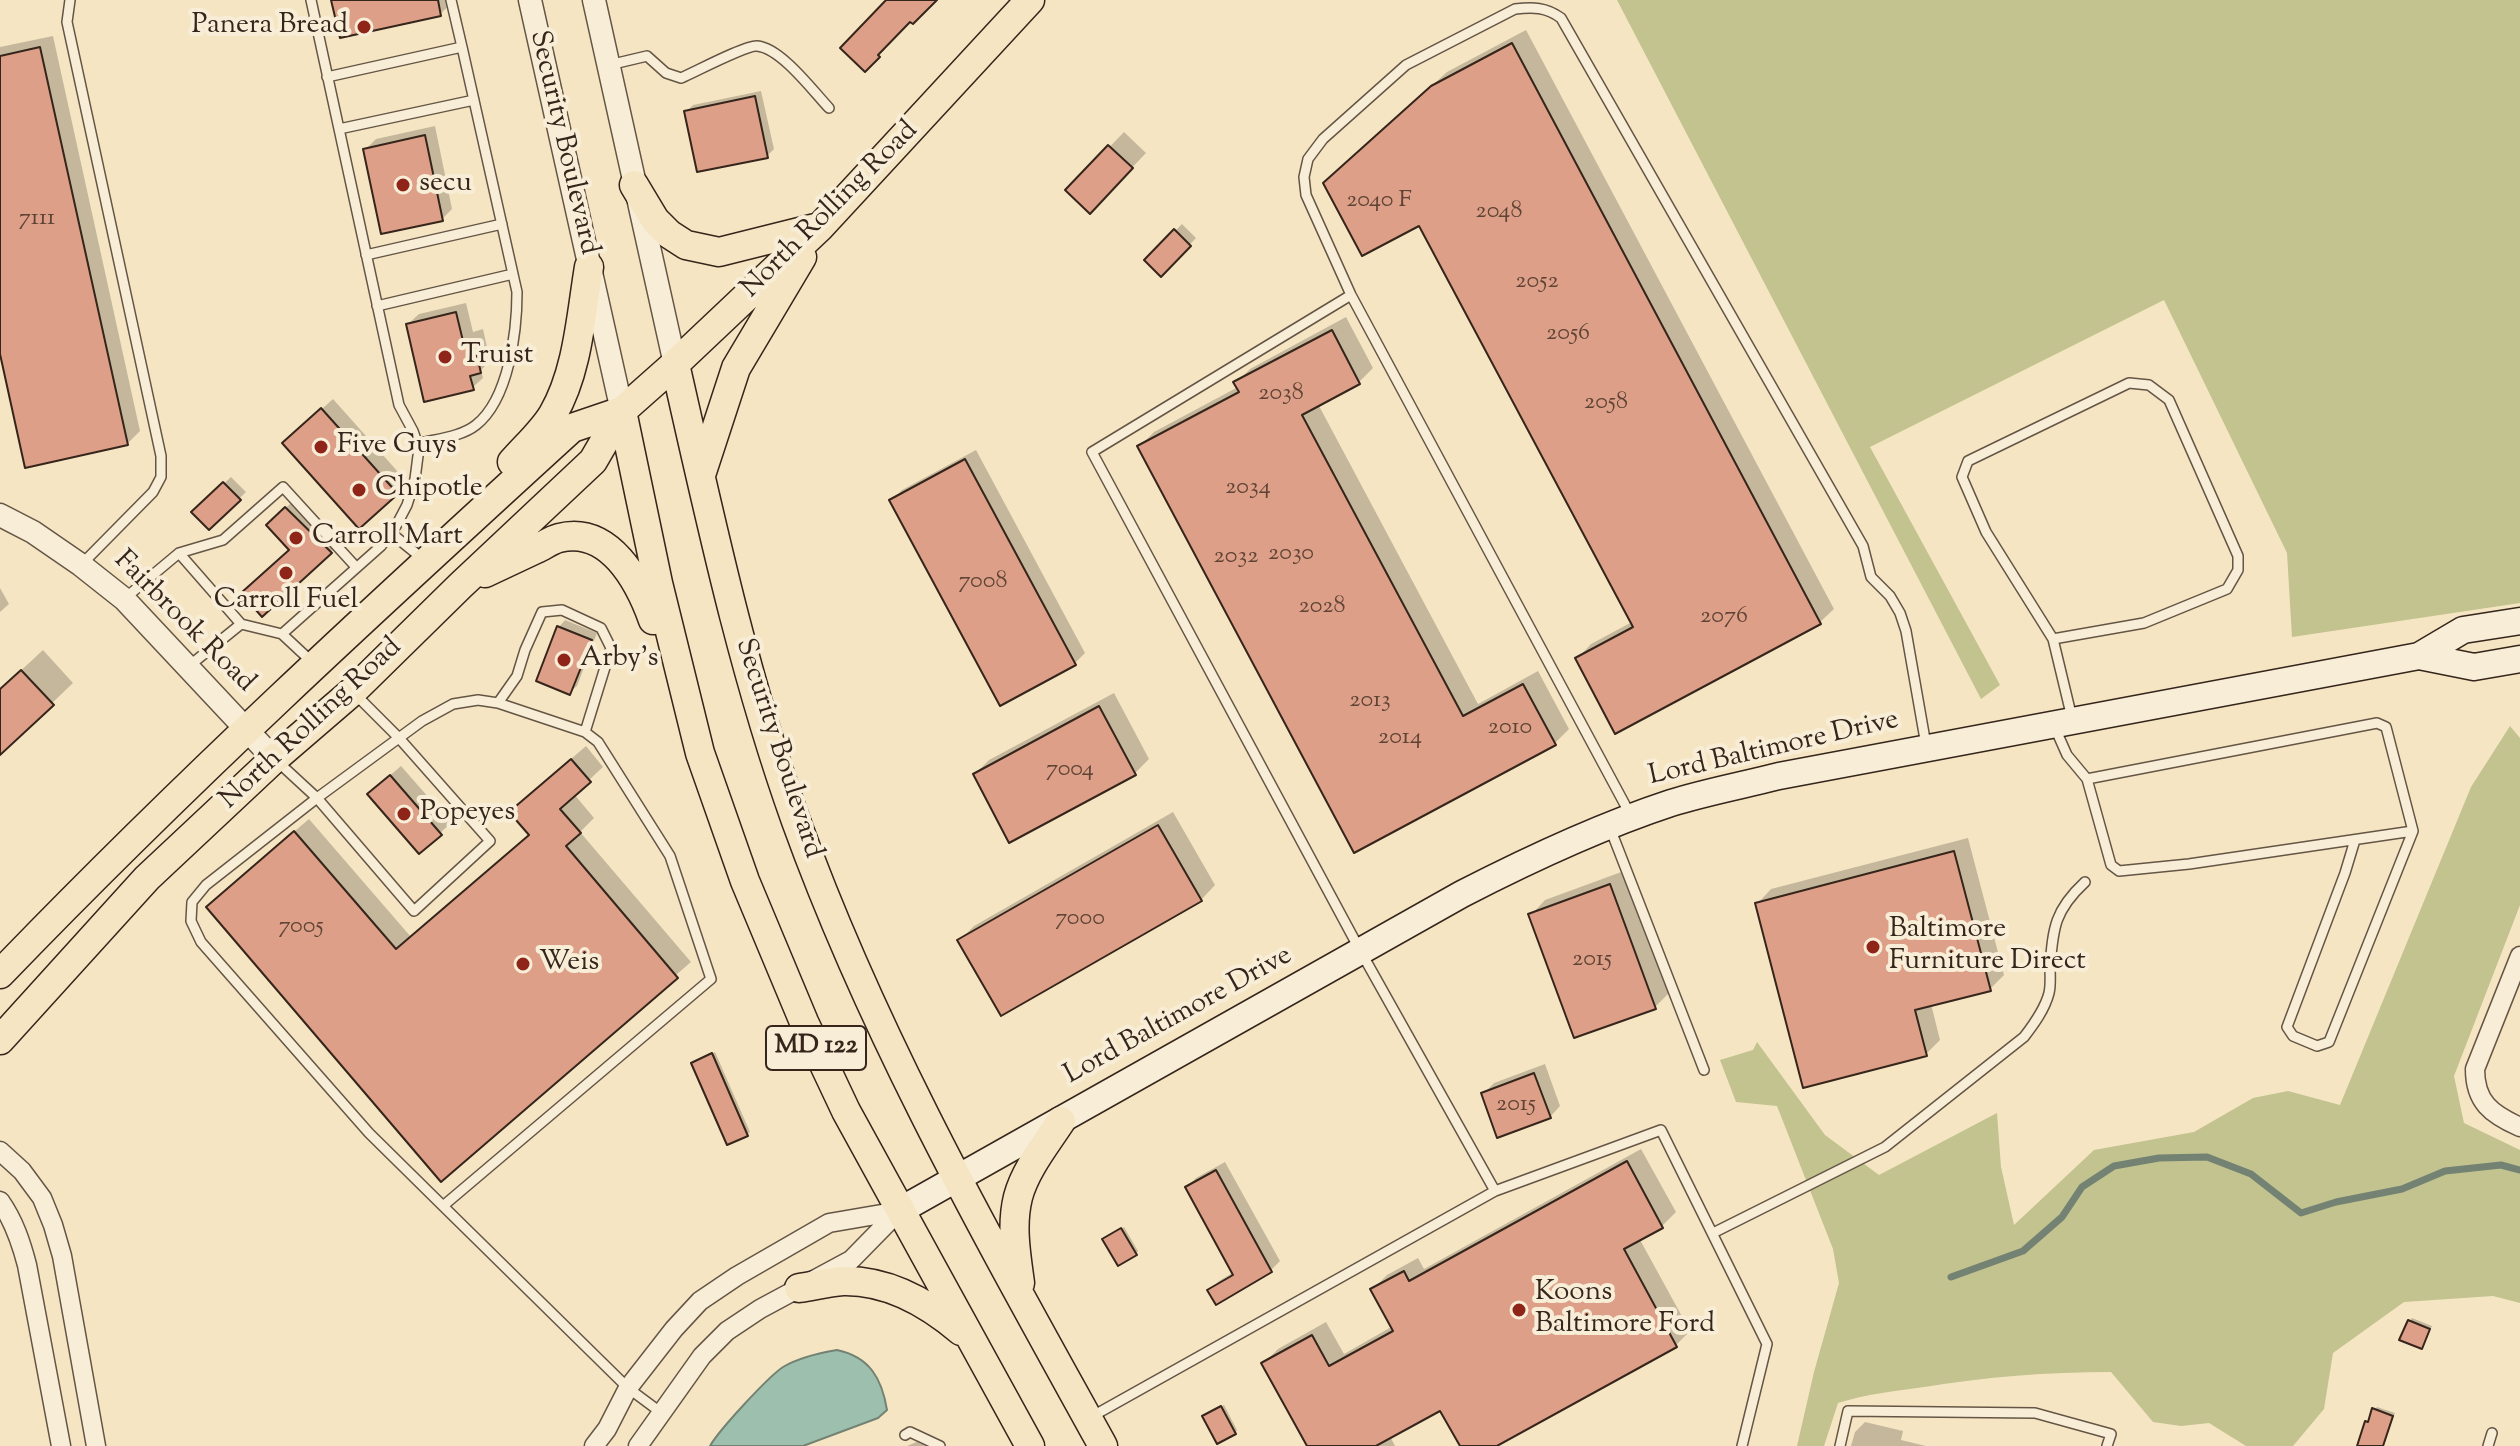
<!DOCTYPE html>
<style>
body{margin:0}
canvas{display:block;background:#f5e5c3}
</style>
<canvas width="2520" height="1446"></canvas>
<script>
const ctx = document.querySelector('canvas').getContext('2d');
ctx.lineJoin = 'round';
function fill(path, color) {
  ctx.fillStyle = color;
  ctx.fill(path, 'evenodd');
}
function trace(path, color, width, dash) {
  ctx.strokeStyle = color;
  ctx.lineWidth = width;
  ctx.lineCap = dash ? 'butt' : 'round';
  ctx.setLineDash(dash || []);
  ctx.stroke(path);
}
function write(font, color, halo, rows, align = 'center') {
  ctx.font = font + ' "Sorts Mill Goudy",serif';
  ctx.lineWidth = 8;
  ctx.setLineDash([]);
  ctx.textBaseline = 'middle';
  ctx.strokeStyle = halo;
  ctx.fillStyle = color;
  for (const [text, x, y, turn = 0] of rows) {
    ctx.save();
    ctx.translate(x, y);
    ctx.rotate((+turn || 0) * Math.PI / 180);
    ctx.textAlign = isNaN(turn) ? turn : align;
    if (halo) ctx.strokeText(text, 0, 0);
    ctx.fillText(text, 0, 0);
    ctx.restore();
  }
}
fill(new Path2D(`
 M1617,0h903v603l-228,34 -5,-84 -123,-253 -294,147 130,238 -19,14z
 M2510,726l10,12v167l-66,171 10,47 56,27v153l-27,-7 -89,6 -71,51 -9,56 -31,37h-47l-37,-23 -28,3 -28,-4 -42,-50c-64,0 -125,5 -187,15 -29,4 -58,7 -86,16l-14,43h-27l17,-74 25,-89 -6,-34 -56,-143 -41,-4 -16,-42 33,-10 4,-8 68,93 54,40 118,-62 4,54 13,58 80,-75 100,-18 59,-34 35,-7 52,14 131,-318z`), '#c2c38f');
const water = new Path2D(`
 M837,1350c33,7 45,29 50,60l-9,8 -75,28h-93c9,-16 58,-69 73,-79 17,-10 36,-14 54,-17z`);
fill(water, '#9dc0ae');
trace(water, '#738273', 2);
fill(new Path2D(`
 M333,0h117l1,4 -11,10z
 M1526,30l308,579 -15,14 -242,36 14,-15 41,-22 -212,-399 -80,-54 107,-97z
 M53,36l87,395 -13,13 -127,-99v-298z
 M761,91l13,58 -7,7 -81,-44 7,-7z
 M435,126l17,83 -10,10 -76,-70 10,-10z
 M1124,132l22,21 -42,44 -36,-7z
 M1182,224l14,14 -35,36 -14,-14z
 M466,303l7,29 10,-3 7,32 -9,9 2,8 -11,10 -64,-64 11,-10z
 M1346,317l27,51 -14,14 -41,22 160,300 60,-33 31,58 -14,14 -200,107 -215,-404 14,-14 84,-45 -2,-4 14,-14z
 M333,399l74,83 -10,11 -102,-60z
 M976,450l109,203 -10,10 -183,-163 10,-10z
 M231,477l15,15 -37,36 -15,-16z
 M291,503l45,44 -74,67 29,-65 -23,-24z
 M0,588l9,16 -9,8z
 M565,620l32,13 -20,53 -7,6 -11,-65z
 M43,650l30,33 -73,70v-63z
 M1114,693l35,66 -14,14 -125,67 -35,-66 14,-14z
 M586,746l17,21 -29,27 20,24 -14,14 111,130 -250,217 -219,-286 87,-74 102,118 119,-103 -4,-36z
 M401,766l50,57 -11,10 -60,-49z
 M1173,812l42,73 -14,15 -241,40 14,-14z
 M1968,838l36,137 -14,14 -59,15 9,36 -14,14 -169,-150 14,-15z
 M1624,871l45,122 -14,14 -124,-92 14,-15z
 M715,1052l35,80 -3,2 -54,-71z
 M1545,1064l15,42 -10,11 -67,-23 11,-11z
 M1641,1149l35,63 -14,14 -23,12 51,93 -14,14 -183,101h-31l-21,-38 -51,28 5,10h-85l-46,-83 14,-14 48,-27 18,32 49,-28 -20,-37 14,-14 31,-17 6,11z
 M1225,1162l55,99 -9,9 -55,32 -6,-12 9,-9 15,-9 -47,-85 9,-9z
 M1124,1227l14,24 -2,3 -29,-18z
 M2412,1318l20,8 -8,18 -14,-23z
 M1224,1405l13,25 -2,3 -27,-19z
 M2377,1407l18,6 -11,33h-19l2,-24z
 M1865,1422l38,9 -2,9 25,6h-75l4,-14z
 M919,1441l1,3 3,-2 2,4h-18z`), '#0003');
trace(new Path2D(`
 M1951,1277l72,-26 39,-34 20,-30 32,-21 45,-8 48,-1 44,17 50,39 35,-11 66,-13 43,-18 56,-6 19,5`), '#738273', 7);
const building = new Path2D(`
 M331,0h107l3,16 -101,22z
 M886,0h51l-24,24 -3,-2 -32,33 2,2 -15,15 -25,-24z
 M1512,43l309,581 -206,110 -40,-76 58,-31 -214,-401 -57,30 -39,-73 108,-97z
 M40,47l88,398 -103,23 -25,-114v-298z
 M755,96l13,62 -71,14 -13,-61z
 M425,135l18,86 -62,13 -18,-85z
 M1108,145l25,23 -43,46 -25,-24z
 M1174,229l17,17 -30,31 -17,-17z
 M456,312l7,29 10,-2 8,34 -11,3 4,14 -50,12 -18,-78z
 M1332,330l28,54 -58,31 161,301 60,-32 33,61 -202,108 -217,-407 102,-54 -6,-10z
 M321,408l77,86 -39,35 -77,-86z
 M965,459l111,206 -76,41 -111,-206z
 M223,482l18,18 -32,30 -18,-18z
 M285,507l47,46 -70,64 -21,-24 48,-43 -23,-25z
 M557,626l35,14 -22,55 -34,-14z
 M21,670l33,35 -54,50v-66z
 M1099,706l37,69 -127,68 -36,-69z
 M571,759l20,23 -31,27 21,24 -15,13 112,132 -237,204 -235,-275 88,-76 102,118 133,-114 -20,-23z
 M390,775l52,60 -23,19 -52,-60z
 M1158,825l44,76 -201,115 -44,-76z
 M1954,851l37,140 -76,19 12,46 -124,32 -48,-185z
 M1610,884l46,125 -82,29 -46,-124z
 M712,1053l36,83 -21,9 -36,-82z
 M1534,1073l17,45 -54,20 -16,-45z
 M1627,1161l36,67 -39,21 53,98 -180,99h-37l-20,-35 -64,35h-69l-46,-83 51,-28 17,31 64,-35 -23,-42 34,-18 5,10z
 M1216,1170l56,102 -56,33 -9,-15 26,-15 -48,-88z
 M1121,1228l16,27 -19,11 -16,-27z
 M2408,1320l22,9 -8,20 -23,-9z
 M1221,1406l15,28 -19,10 -15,-28z
 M2372,1408l21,8 -10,30h-26l8,-25 3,1z`);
fill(building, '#dd9f87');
trace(building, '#35251b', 2);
const service = new Path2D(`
 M70,0l-3,22 94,434v21l-8,15 -72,73
 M451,0l11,47
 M609,65l38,-9 19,17 15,5c14,-6 65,-33 76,-32 24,2 56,45 72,62
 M327,77l135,-30 55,245c0,39 -8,107 -41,133 -15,12 -40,14 -59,19
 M339,129l135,-29
 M366,255l136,-31
 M377,306l136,-32
 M391,533l32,26
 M179,553l62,71 41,10 30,28
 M124,599l55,-46 44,-13 60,-53 73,80
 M282,634l99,-88 15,-20 11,-21 8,-26 4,-31 -6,-17 -14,-26 -88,-405
 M2053,639l91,-16 83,-34 11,-19v-14l-69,-156 -20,-15 -20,-2 -161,78 -6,16 24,55 67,107 19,79
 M189,666l52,-42
 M498,703l19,-27 8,-26 17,-38 20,-2 39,18 10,20 -26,84
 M2055,728l12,27 20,24 24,86 8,6 70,-7 224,-33 -27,-104 -9,-4 -290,56
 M278,762l39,36 97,113 76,-70 -91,-103 -44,-44
 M1630,814l-279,-519 -45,-100 -2,-18 4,-18 15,-20 83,-74 109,-56c18,-2 31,-2 46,9l302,528 8,31 19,19 10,17 6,18 20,114
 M1610,828l94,242
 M2355,840l-10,33 -58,154 6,9 24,10 12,-4 84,-211
 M1495,1191l166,-61 106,214 -25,102
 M443,1206l-74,-73 -168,-191 -10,-21 1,-19 14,-17 111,-87 105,-77 31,-17 25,-4 20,3 87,29 13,10 72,114 41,123 -268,227 185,182 35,26
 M1713,1233l172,-86 139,-110c10,-13 21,-28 25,-44 2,-8 1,-18 1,-26 3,-40 5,-57 35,-85
 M1091,1417l404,-226 -134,-239 -269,-500 259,-157
 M905,1435l5,-3 30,14
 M1840,1446l8,-35 187,2 76,21 -4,12
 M2488,1446l4,-13`);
const minor = new Path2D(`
 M2520,956l-45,113c0,33 16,45 45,58
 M0,1151l22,20 20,27 11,27 9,31 34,190
 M0,1201c14,20 21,41 27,64l34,181
 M594,1446l13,-17 21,-41 46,-59 26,-28 37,-25 92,-53 70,-12
 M638,1446l64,-90 25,-25 33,-22 91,-49 48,-49`);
const tertiary = new Path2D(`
 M530,0l92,411
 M594,0l81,364
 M0,515l33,17 48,33 43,34 150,160`);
const secondary = new Path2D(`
 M2419,656l55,11 46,-8
 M899,1211l563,-317c68,-35 136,-67 209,-91 35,-11 73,-18 108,-27l640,-120 44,-26 57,-9`);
const primary = new Path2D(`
 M634,185l21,35 14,14 17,11 33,7 96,-24
 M675,364c35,154 68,309 121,457 79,219 195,422 307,625
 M622,411l36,172 42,170 45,128 59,141 42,89 184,335
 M512,462c13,-15 31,-31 41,-48 25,-43 28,-99 36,-147
 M701,475l35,-107 66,-111
 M485,573c17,-8 34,-16 51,-24 7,-3 15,-9 23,-11 50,-13 80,43 94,82
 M0,974c183,-190 377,-368 572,-546l50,-17
 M0,1040l147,-162 127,-119 79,-68 107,-105 133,-125 29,-50 53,-47 145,-137 210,-227
 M1020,1283c-4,-29 -9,-58 -2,-86 7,-27 28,-53 43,-76
 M799,1288c14,-2 29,-6 44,-7 45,-1 85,22 118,50`);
trace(service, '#655545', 12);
trace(minor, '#655545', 21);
trace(tertiary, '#655545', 25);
trace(secondary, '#35251b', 29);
trace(primary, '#35251b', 31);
trace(service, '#f8eed8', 9);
trace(minor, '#f8eed8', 18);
trace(tertiary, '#f8eed8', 22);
trace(secondary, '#f8eed8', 26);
trace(primary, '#f5e5c3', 28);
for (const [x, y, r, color] of [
 [364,27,8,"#8f2418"],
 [403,185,8,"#8f2418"],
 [445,357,8,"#8f2418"],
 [321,447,8,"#8f2418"],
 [359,490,8,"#8f2418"],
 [296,538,8,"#8f2418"],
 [286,573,8,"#8f2418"],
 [564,660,8,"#8f2418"],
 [404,814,8,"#8f2418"],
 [1873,947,8,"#8f2418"],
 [523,964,8,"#8f2418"],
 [1519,1310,8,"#8f2418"]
]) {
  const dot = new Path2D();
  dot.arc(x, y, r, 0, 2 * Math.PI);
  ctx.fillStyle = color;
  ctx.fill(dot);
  trace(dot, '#f8eed8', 3);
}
write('24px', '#5f4436', null, [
 ["2040 F",1379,202],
 ["2048",1499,213],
 ["7111",37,220],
 ["2052",1537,283],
 ["2056",1568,335],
 ["2038",1281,395],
 ["2058",1606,404],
 ["2034",1248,489],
 ["2030",1291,555],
 ["2032",1236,558],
 ["7008",983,583],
 ["2028",1322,608],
 ["2076",1724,618],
 ["2013",1370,702],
 ["2010",1510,729],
 ["2014",1400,739],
 ["7004",1070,771],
 ["7000",1080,920],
 ["7005",301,928],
 ["2015",1592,961],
 ["2015",1516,1106]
]);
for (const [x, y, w] of [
 [816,1048,100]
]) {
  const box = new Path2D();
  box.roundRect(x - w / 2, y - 22, w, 44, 6);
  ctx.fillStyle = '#f8eed8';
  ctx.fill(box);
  trace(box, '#35251b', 2);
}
write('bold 26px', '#35251b', null, [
 ["MD 122",816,1048]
]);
write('28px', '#35251b', '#f8eed8', [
 ["Panera Bread",348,27,"right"],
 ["secu",419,185],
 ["Truist",461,357],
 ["Five Guys",337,447],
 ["Chipotle",375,490],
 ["Carroll Mart",312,538],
 ["Carroll Fuel",286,602,"center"],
 ["Arby's",580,660],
 ["Popeyes",420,814],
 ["Baltimore",1889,931],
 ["Furniture Direct",1889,963],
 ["Weis",539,964],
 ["Koons",1535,1294],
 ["Baltimore Ford",1535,1326]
], 'left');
write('28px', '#35251b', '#f8eed8', [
 ["Security Boulevard",562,143,77],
 ["North Rolling Road",831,211,-45],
 ["Fairbrook Road",183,623,45],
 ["North Rolling Road",312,725,-43],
 ["Security Boulevard",777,749,72],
 ["Lord Baltimore Drive",1774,750,-13],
 ["Lord Baltimore Drive",1179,1017,-29]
]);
</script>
